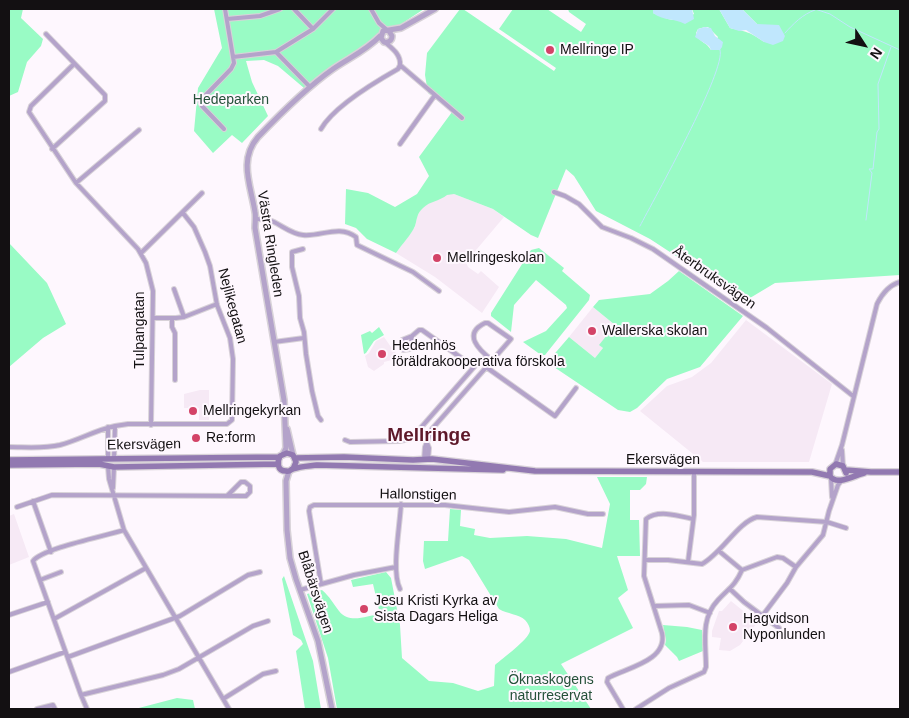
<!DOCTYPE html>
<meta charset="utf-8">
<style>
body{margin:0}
#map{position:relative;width:909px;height:718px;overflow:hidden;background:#fef7fe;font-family:Helvetica,sans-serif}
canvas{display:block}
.frame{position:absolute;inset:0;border:10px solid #131012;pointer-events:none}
.north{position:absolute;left:839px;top:20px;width:50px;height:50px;-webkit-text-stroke:4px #fef7fe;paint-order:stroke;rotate:125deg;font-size:14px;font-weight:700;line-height:20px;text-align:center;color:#131012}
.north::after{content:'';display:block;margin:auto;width:18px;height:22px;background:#131012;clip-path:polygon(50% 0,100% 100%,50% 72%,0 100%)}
</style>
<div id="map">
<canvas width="909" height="718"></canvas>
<div class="frame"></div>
<div class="north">N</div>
</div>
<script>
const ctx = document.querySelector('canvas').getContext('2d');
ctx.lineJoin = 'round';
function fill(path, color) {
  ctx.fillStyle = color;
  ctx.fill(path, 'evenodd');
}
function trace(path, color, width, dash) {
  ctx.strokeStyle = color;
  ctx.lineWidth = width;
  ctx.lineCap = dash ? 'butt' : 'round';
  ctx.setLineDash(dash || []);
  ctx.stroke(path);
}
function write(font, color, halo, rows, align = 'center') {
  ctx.font = font + ' Helvetica,sans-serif';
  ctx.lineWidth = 4;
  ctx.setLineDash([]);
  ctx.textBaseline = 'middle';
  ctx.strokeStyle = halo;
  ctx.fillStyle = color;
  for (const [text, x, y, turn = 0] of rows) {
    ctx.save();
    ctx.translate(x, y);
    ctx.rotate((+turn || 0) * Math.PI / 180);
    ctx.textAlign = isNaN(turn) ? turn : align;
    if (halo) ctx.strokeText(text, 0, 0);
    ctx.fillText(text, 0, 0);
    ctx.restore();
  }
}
fill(new Path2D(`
 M447,194h7l39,15 11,8 -38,45 2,5 10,7 3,-3 18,16 -17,26 -47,-36 -39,-24 19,-26 2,-10 4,-8 7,-6z
 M593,307l22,18 -15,20 3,3 -8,10 -26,-21z
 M746,320l86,64 -23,78h-106l-63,-51 27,-25 25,-9 19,-14z
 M384,337l7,10h5l-1,8 -3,5 -8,2v2l-10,7 -6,-4 -3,-11 4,-3 7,-12z
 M200,390h9v30h-10v-12h-15v-14z
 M14,514l15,43 -20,8v-49z
 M731,601l16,13 9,4 1,5 -17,22 -10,6 -11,-1 2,-12 -9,-1v-6l7,-20h3z`), '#f6e9f5');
fill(new Path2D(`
 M9,9h14l-2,9 22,21 -2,7 -14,16 -9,30 -9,4z
 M214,9h210l-120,79 -26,-22 -14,-6 -18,1 6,21 16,34 -26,27 -10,-8 -19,18 -19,-22 4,-43 24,-40z
 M460,9h3l91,62 2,-3 -57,-39 14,-20h34l34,23 5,-8 -17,-12 -1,-3h85v4c18,8 23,10 41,1l-2,-5h27l11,19c16,4 19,3 34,14l-7,-18 -15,-15h158v266l-125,8 -30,18 -95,-62 -54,-28 -22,-35 -8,-7 -28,69 -7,-3 -38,-26 -39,-15 -7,1c-7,6 -17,6 -24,13 -6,5 -6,11 -8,18 -4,9 -13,18 -19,27l-29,-14 -11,-11 -11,-4 1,-35 22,4 27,14 22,-13 12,-18 -10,-19 33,-45 -24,-19 -3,-18 2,-22zM705,27h3l10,10 -7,13c-5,-9 -11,-6 -15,-17l2,-4z
 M9,243l38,40 19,41 -23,14 -34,29z
 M539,248l25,20 -2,3 28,24 -1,5 -44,55h-4l-18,-13 23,-11 21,-23 -1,-3 -30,-25 -22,25 -3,27 -20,-16v-3l40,-63z
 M679,271l64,45 -43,51 -33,12 -30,29 -7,4 -12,-2 -70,-47 2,-4 19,-22 26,21 8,-10 -4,-3 16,-20 -22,-18 6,-7 51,-6 18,-13z
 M379,327l5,8 -10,6 -8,12 -2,1 -3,-19 9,-4 2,2z
 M597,477h50l-1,7 -6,6h-10v30h9l1,36h-23l11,34 -10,8 15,30 -72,36 30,45h-254l-9,-51 -21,-64 15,-4c9,8 10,12 17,21 10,13 27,5 41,3l-7,-30 -20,3 -2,-7 35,-8 5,6 9,47 2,33 27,23 24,2 25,8 16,-5 1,-21c8,-7 33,-25 35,-34 0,-4 -2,-8 -5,-11 -6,-6 -18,-6 -26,-11l-30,-49 -7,-4 -37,13 -2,-8 1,-20h24l2,-32 11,1 -1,16 15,3 -1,6 16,3 37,-2 39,3 36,9 8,-44z
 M284,576l29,85 8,48h-16l-9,-58 7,-7 -2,-4 -8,-5 -11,-56z
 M663,625l24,2 15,3 1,21 -24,10 -2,-4 -12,-12 1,-5z
 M177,698l16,2 2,9h-60z`), '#99fbc5');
fill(new Path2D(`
 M653,9h39l2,10 -9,5c-10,-6 -22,-3 -32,-11z
 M719,9h23l15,15 22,1 6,11 -2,5 -10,4 -9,-3 -18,-12 -7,1 -9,-3z
 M705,27l6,1 4,8 8,6 -1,5 -2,3h-9l-2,-4 -14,-9 3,-8z`), '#c0e7fd');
trace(new Path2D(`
 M815,9l15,5 20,13 50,23
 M785,33c8,-9 18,-19 30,-23
 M866,220l6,-47 -3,-4h4l4,-37 2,-3 -1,-45 13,-37
 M640,226c13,-25 87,-157 80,-176`), '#c0e7fd', 1);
const minor = new Path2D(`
 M225,9l8,48 43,-5 34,35
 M294,9l19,20
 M371,9l8,14 8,7
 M227,19l33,-3 20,-7
 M46,34l59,61v6l-53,48
 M386,43c7,6 15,12 14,22
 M276,52l37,-23 20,-20
 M74,64l-43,42 -2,6 47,71 62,66 8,14 7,28 -2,134
 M400,65l62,53
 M224,129l-22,-23 -2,-5 31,-32 3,-6 -1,-6
 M321,129c13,-23 54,-47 77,-60l2,-4
 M400,144l35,-49
 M76,183l63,-53
 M554,192l11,4 14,8 23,23 29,11 22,11 114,79 86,68
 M255,219c6,0 13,0 19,3 10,5 18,12 29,13 18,2 36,-11 53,2l1,8 56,27 26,19
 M303,249l-11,3v15l7,29 1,22 4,14 2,22 6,37 6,25 3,4
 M141,253l61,-60
 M174,289l10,28
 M153,318h23l8,-1 33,-13
 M172,318v9l3,6v47
 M274,342l30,-4
 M474,367l12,-12
 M486,367l69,49 21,-28
 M345,440l5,2 49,-1 12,-2 63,-72 -52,-37h-3l-7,6 -10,4 -2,5 3,5 7,-1 2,-13
 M427,443l2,5 -1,12
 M9,447c16,0 34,2 51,-2 19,-5 36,-15 55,-19
 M842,450l1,16
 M108,459v-32
 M114,459l1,-33 13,-2h99l5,-4 1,-61 -3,-21 -13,-33 -7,-39 -5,-14 -11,-25 -11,-14
 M424,460l1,-13 7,-18 79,-90 -23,-16h-3c-23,11 -6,27 7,37
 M835,465l7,-20 35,-141c5,-10 12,-19 23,-22
 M108,466l1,13 15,51 105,179
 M831,478l1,19
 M113,488l1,-21
 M33,501l18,51
 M17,507l35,-12 194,1 4,-4v-6l-5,-4h-4l-14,14
 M124,530c-18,6 -81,18 -91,31l48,134 82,-20 16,-6 74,-43 15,-5
 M719,551l23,19 35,-13 6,1 13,9
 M645,560h23l34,4c20,-11 36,-42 55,-47l70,5 19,6
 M688,562l6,-47v-43
 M40,580l21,-8
 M321,584l-12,-73 1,-4 4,-2h131l64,7 46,-5 33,7h15
 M400,589c-9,-17 0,-63 1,-85
 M730,589l14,13 35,26
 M300,590l54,-15 42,-8
 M654,606l35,-1 21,8
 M9,615l39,-13
 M763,615l24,-32 9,-16 27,-32 6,-24 9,-26 4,-5
 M54,619l92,-51
 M68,657l112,-41 68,-41 12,-3
 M9,672l56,-20
 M81,695l6,14
 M223,699l40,-25 13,-3
 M37,709l16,-4 2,4
 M623,709l-16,-27 1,-4c18,-10 60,-17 54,-45l-18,-57 2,-57c12,-10 34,-3 47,0
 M636,709l33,-21 35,-16 2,-5c0,-24 -6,-48 12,-67 11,-12 17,-14 24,-30`);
const tertiary = new Path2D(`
 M389,31l3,5c0,4 -3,7 -8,6l-3,-4 2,-7 18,-3 34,-19
 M287,429l6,26
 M283,454l3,-6 -2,-48 -29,-172c0,-6 1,-11 0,-16 -4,-26 -17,-52 3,-75 23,-24 48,-49 75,-68 16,-11 34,-19 47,-33
 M289,471l-3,10 1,49 3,28 6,21 22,62 14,68`);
const secondary = new Path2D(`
 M295,458l49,-1 69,3 19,-1 103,12 277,1 18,4
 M9,460l270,-3
 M9,465l90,-1 15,3 164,-3
 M293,469l3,-7 -3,-7 -6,-2 -7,3c-3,6 -3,15 6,15 5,1 3,-1 7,-2 8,-3 17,-3 24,-4l186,5
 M846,470l25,2h29
 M830,476c7,10 23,0 34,-3
 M830,476v-7l6,-5 7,2 3,7`);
trace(minor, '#d8d2d8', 6);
trace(tertiary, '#d8d2d8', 8);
trace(secondary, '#d8d2d8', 8);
trace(minor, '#b4a3ca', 4);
trace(tertiary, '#b4a3ca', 5);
trace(secondary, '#9279b1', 5.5);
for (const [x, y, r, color] of [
 [550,50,5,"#d34367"],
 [437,258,5,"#d34367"],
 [592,331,5,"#d34367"],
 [382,354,5,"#d34367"],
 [193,411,5,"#d34367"],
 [196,438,5,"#d34367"],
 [364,609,5,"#d34367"],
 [733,627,5,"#d34367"]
]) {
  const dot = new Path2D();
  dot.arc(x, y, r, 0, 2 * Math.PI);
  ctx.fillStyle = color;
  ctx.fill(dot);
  trace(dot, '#fef7fe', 2);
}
write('14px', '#131012', '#fef7fe', [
 ["Mellringe IP",560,50],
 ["Mellringeskolan",447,258],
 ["Wallerska skolan",602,331],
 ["Hedenhös",392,346],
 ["föräldrakooperativa förskola",392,362],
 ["Mellringekyrkan",203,411],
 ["Re:form",206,438],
 ["Jesu Kristi Kyrka av",374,601],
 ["Sista Dagars Heliga",374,617],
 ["Hagvidson",743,619],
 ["Nyponlunden",743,635]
], 'left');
write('14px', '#25513a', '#fef7fe', [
 ["Hedeparken",231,100],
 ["Öknaskogens",551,680],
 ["naturreservat",551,696]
]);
write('14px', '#131012', '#fef7fe', [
 ["Västra Ringleden",270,244,81],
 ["Återbruksvägen",714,278,35],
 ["Nejlikegatan",232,306,75],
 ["Tulpangatan",140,330,-90],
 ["Ekersvägen",144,445,-1],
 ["Ekersvägen",663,460],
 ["Hallonstigen",418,495,1],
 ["Blåbärsvägen",315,592,72]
]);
write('bold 19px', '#5d1829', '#fef7fe', [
 ["Mellringe",429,436]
]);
</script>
